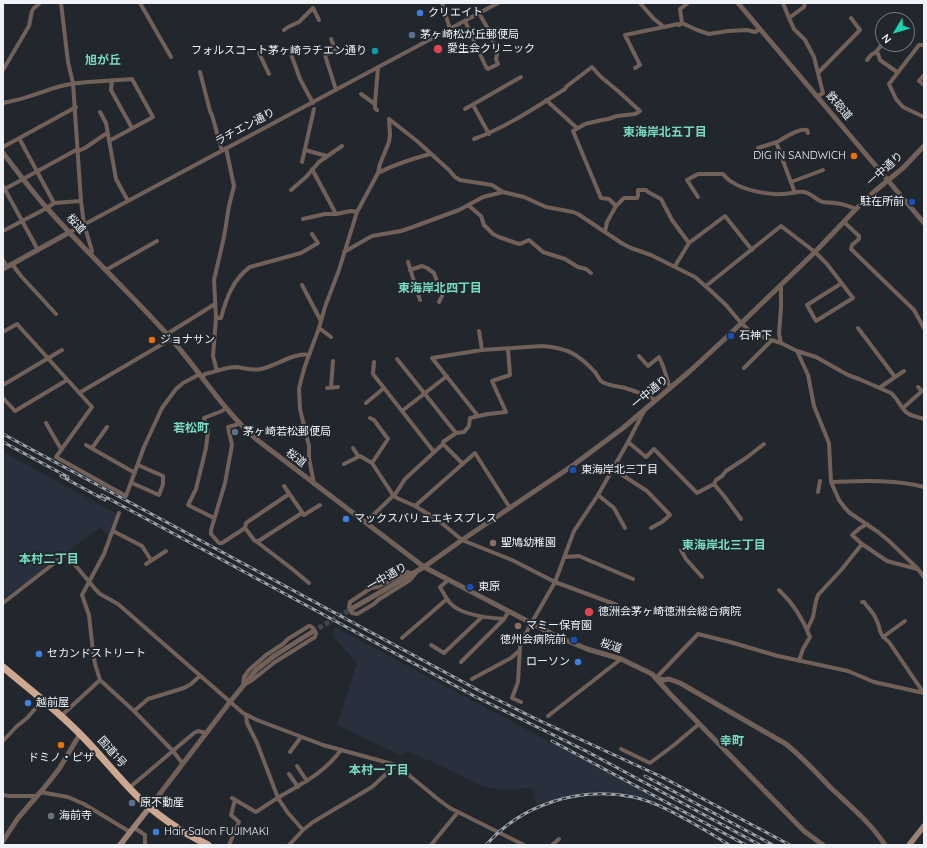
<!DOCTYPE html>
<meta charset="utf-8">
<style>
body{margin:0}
#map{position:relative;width:927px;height:848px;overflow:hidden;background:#22272d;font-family:Quicksand,sans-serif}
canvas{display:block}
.frame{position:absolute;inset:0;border:4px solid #eff3f8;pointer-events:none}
.north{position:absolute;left:875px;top:12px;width:40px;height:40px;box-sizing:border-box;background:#22272d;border:1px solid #74797e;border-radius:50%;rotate:232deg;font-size:11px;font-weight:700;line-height:16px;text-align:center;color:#eff3f8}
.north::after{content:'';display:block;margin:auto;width:14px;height:18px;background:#17d5b2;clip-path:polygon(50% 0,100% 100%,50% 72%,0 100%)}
</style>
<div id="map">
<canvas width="927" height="848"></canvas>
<div class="frame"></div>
<div class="north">N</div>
</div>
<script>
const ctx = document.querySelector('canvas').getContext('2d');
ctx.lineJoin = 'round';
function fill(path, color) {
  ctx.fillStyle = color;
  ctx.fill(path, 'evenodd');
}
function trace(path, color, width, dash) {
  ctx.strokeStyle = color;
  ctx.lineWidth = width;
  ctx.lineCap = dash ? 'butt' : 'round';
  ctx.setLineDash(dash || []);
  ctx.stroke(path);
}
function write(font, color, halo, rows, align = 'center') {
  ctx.font = font + ' Quicksand,"Noto Sans JP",sans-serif';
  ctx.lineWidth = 4;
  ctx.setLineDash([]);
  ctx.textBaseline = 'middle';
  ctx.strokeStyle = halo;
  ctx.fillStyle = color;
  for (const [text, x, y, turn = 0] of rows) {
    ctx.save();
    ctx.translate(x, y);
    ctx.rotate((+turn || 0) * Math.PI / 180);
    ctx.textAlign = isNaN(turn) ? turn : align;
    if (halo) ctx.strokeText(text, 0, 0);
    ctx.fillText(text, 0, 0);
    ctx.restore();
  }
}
fill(new Path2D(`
 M3,452l41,22 73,40 -8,22 -9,-9 -97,73z
 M335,627l324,173 -25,-3 -35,-6 -63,13 -4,-16 -26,2 -22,-3 -44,-22 -32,-13 -8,3 -63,-30 20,-62 -25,-27z`), '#27303c');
trace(new Path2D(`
 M312,632l41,-24`), '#41464b', 5, [5, 2.5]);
trace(new Path2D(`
 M61,3l7,59 5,21 8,118 3,23 8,27 -1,3
 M140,3l31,54
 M442,3l8,26
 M640,3l13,15 11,9 14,-3 1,1 3,-2
 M688,3l-8,6 2,14 15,7 12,4 19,-3 19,-1 8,2 5,-3
 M783,3l6,15 15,-11 1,-4
 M789,18l5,11 11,11 9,17 9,36 -3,2 -4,1
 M465,21l21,46 2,2 10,-5 -2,-5 1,-5 -6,-20 -12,-21
 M284,30l4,-3 11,-5 14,-14 6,12
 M331,39l5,12 -11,4 11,35
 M924,45h-5l-30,39 7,15 7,8 21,10
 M876,52l7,-9
 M259,53l10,21
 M291,54l9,25 13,24
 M867,60l4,-5 5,-3 2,2 2,6 17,12
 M635,68l5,-3 -15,-30 39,-8
 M3,70l26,-44 3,-15 2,-3 6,-5
 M200,72l10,39 2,4 10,36
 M818,73l42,-43 -9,-12
 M924,75l-5,6 5,4
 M112,80l-1,10 21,38
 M361,94l14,10v4l2,2
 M546,100l31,28
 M3,103c8,-2 16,-3 24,-6 15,-4 28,-11 44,-13 20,-3 41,-3 61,-5l21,38 -44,24
 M375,104l3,-37
 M473,105l16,29
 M465,109l56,-32
 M100,112l6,11 10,56 12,22
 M389,119l28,22 32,29 6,7 5,3 32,5 11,7
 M19,138l35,65
 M474,139c33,-12 62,-32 91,-50l2,-3 25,-19 9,10 17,14 22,20 -5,3 -18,2 -9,3 -6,1 -17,4 -12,7 28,67 8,1 7,7 -9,16 -2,10
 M776,142l19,51
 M3,147l73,-40
 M758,148c6,-2 13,-4 19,-6 7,-4 21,-14 30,-12l1,3
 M305,150l22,6
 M78,151l7,-3 22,-15
 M302,162l12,-53
 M312,169l24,45
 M378,173c17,-9 34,-14 52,-19
 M791,182l32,-12
 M3,186l35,64
 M3,190l75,-41
 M291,190l15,-13 13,-15 23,-16
 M698,197l-11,-17 11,-6h25c2,2 5,6 9,8 11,8 37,13 50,12 7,0 15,-3 22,-2 7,1 12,8 19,10 4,1 8,0 12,1 8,1 14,3 21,6
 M468,205l13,11 3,9 9,9 6,3 17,6 4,1 9,-4 14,12 22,7 13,8 8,2 5,4
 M616,206l8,-8h13l1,-2v-6h8l2,2 13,7 11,21 17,23
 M303,219l22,-5h11l15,-3 6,1
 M844,222l15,14v3l-7,6 -1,4 63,61 10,18
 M3,231l44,-23 7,-5 27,-2
 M70,232l428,-229
 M344,252l28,-16 29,-5 9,-3 49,-18 24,-13 20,-5 21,5 22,10 27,5 5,2 45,30 8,4 20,7 44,22 16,14 15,14 15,18 9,8 9,5 22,7 16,8 11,24 6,31 15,37 2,39 8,18 6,8 5,5 28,19 11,9 29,28 6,8
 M3,260l4,7
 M408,262l12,38
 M12,264l9,12 35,38
 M675,266l14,-23 36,-27 27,34
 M106,270l51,-29
 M410,270l12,-4 5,2 7,5 8,23 -3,6
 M302,285l19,36
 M706,286l75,-60 34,26 12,12 26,34 -37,23 -9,-16 35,-22
 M781,286v21l-2,27 2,9
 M216,318h5c5,-19 12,-39 29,-51l51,-14 17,-10 -6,-9
 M319,328l12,9
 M858,328l37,49
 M479,331l3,19
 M3,332l14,-8 75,83 -36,50 70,39 18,-49 18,-39 14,-19 7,-6 17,-9
 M167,334l48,-30
 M797,351l19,6 32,18 11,4 32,14c6,5 9,13 15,19 4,4 12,5 18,7
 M639,356l9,10 11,-9 4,9 7,22
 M397,359l59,74
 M374,362l-1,12 61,78
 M744,368l28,-28
 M217,371l-4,-15 3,-38 -2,-38 10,-43 5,-31 5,-20 -8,-38
 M202,377l3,-3c9,-2 22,-7 31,-7 9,1 16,4 25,2 15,-3 33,-17 48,-14
 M3,385l59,-35
 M331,387l2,-26
 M327,388l11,-1
 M879,388l25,-17
 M79,393l92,-54
 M3,398l12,13 52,-31
 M366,403l18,-15
 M903,408l19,-17 -4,-4
 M402,411l45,-35
 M478,416l-46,-58 50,-8 61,-4c24,2 35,8 51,25 3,3 5,8 7,10 6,5 17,5 24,7 11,3 21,8 32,12
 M370,418l4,2 14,19 -16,24 21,32 4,3 18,8 23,14 24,20 50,20 43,22 62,23
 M46,423l15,26
 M238,423l-2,2 -8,2 4,18 -7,38 -14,47v4l8,9h3l23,-15
 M628,442l18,15 8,-8 43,44 17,-9 2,-4 6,-4 4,-5 20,-13 18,-14
 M443,444l20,20
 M86,445l49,28
 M92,448l15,-21
 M353,448l5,8
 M344,464l16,-8 12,7
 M613,469l34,22 23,24 -8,7 -11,6
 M831,482c31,-1 62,-3 93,5
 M132,483l27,12 4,-11v-8l-25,-11
 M314,484l-5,-26v-12l-9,-37 -1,-20 2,-9 4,-14 14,-38 6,-21 14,-37 18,-58 21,-39 2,-9 9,-22 1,-7 -1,-16
 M714,484l10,12 17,23
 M284,486l20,29 16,-10
 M818,492l2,-11
 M289,494l-43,29 -1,5 9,12 3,2 45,-29
 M598,495l16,13 11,20
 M415,506l60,-53 35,55
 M119,513l-15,41 -22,41 7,20 4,37 2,12 5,16 34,31 39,40 10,13
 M214,518l-26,-13 8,-16 10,-41 2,-17 -4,-13 18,-7 4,-3
 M366,522l30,-29 9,-14 38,-35v-2l13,-9 8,-1 5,-6 1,-8 18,-4 18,-2 -14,-31 18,-6 -2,-26
 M113,531l29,15 9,14
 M257,542l34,26 18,15
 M862,544l25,17 30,8
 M681,550l5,9 16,18
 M565,557l14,-1 54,23
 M146,564l20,-13
 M412,574l-4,-2 -3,1 -27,14 -7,1 -21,14 -1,5 3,6 5,1 17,-10 4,-4 32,-20 6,-7
 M448,579l-2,3 -6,5c3,5 6,11 10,16 11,12 38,15 54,16
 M779,590c14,13 24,29 31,47l-7,12 -4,12
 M862,602h2c4,6 10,11 12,17 6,11 0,12 13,23l34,50
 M3,603l63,-49 30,36 4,4 18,10 125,109 14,7 66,25 73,20 3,2 40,33 11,8 74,37
 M309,626c4,0 5,4 7,7l-1,4 -40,25 -24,19 -8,4 1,-8 5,-7 8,-7 9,-8 17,-11 5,-5z
 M807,630l6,-13 3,-16 2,-6 24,-26 20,-25 -10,-9 8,-7 7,-4
 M883,637l22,-16
 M402,638l45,-39
 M431,645l13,8 38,-36
 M461,662l43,-43 5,-8
 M656,678l42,-44 32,8 48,14 70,15 26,11 50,11
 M472,679l39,-21 8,-7
 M521,702l-9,-4 6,-16 2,-35 8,-18 27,-47 19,-51 24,-36 30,-53 16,-31
 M134,711l14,-12 36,-11 7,-4 9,-8
 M246,715l1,8 10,20 21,55 10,15 15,17
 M61,716l39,-36
 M548,716l73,-57
 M3,741l13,-14 11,-9 16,-18
 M621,749l29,14 24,-18 25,-21
 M290,752l11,-15
 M297,766l10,15
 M289,774l9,13
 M129,788l65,-55 4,-2 8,2
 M40,792l28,5 16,7 46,28
 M3,795l6,1h28
 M232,798l24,14c8,-5 15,-10 23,-15 24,-14 45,-24 62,-47
 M133,827l12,8v10
 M229,845l10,-23 -8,-7 4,-15
 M289,845l14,-15 10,-8 59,-35 24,-22
 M431,845l27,-33
 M552,845l7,-6`), '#726158', 4);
trace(new Path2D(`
 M738,3l186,220
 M3,153c14,18 28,37 43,54 39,44 81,83 120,126 31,34 55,75 90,106l168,128 132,69 31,13 34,10 31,15 19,21 133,136 19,14
 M3,269l67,-37
 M353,608l71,-41 38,-27 110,-74 51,-38 67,-57 39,-36 86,-83 41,-43 19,-18 28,-23 21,-22
 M656,678l8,2 5,-1 11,4 106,61c16,13 30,28 44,43 19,18 41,36 55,58
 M149,808l81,-106 26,-32 18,-14 38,-24
 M3,841l15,-23 26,-30 15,-19 21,-35`), '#726158', 5);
trace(new Path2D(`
 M120,845l29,-37
 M909,845l15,-19`), '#9c8274', 5.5);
trace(new Path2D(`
 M3,667c26,22 54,43 78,68 19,19 36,41 55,60 21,21 46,37 72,50`), '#cca892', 7);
const rail = new Path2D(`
 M3,434l475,256 56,28 128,59 128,68
 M3,442l65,35
 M61,476l44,24
 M102,495l374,202 112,55 172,93
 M552,741l194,104
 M645,776l128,69
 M486,845c36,-41 94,-59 147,-48 20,4 39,15 56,24 14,8 27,15 40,24`);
trace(rail, '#9ea2a8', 3);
trace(rail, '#22272d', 1.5, [4.5]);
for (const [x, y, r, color] of [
 [420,13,4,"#3f7fe0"],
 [412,35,4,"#5c6f8a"],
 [438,49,5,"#e0444e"],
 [375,51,4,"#0f9aa8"],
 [854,156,4,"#e8710a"],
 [912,202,4,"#1a4fb4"],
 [731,336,4,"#1a4fb4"],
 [152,340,4,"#e8710a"],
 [235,432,4,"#5c6f8a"],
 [573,470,4,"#1a4fb4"],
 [346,519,4,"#3f7fe0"],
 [493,543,4,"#8d6e63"],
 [470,587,4,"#1a4fb4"],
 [589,612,5,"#e0444e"],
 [518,626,4,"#8d6e63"],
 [574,640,4,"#1a4fb4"],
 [39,654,4,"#3f7fe0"],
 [578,662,4,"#3f7fe0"],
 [28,703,4,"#3f7fe0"],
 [61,745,4,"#e8710a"],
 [132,803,4,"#5c6f8a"],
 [51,816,4,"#6b7280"],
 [156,832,4,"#3f7fe0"]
]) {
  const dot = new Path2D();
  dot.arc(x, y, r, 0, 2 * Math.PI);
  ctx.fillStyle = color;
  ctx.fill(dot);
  trace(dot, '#22272d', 1.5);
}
write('11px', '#eff3f8', '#22272d', [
 ["クリエイト",428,13],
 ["茅ヶ崎松が丘郵便局",420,35],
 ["愛生会クリニック",447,49],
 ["フォルスコート茅ヶ崎ラチエン通り",367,51,"right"],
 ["DIG IN SANDWICH",846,156,"right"],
 ["駐在所前",904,202,"right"],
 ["石神下",739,336],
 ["ジョナサン",160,340],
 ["茅ヶ崎若松郵便局",243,432],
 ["東海岸北三丁目",581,470],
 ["マックスバリュエキスプレス",354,519],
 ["聖鳩幼稚園",501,543],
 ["東原",478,587],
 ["徳洲会茅ヶ崎徳洲会総合病院",598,612],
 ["マミー保育園",526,626],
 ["徳州会病院前",566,640,"right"],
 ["セカンドストリート",47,654],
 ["ローソン",570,662,"right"],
 ["越前屋",36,703],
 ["ドミノ・ピザ",61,758,"center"],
 ["原不動産",140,803],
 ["海前寺",59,816],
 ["Hair Salon FUJIMAKI",164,832]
], 'left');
write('11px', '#eff3f8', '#22272d', [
 ["鉄砲道",839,106,50],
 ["ラチエン通り",245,127,-28],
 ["一中通り",885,169,-42],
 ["桜道",76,224,47],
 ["一中通り",650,392,-40],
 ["桜道",296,458,37],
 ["一中通り",387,577,-30],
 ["桜道",611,646,19],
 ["国道1号",112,752,48]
]);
write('bold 12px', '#78dac1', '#22272d', [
 ["旭が丘",103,60],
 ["東海岸北五丁目",665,132],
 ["東海岸北四丁目",440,288],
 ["若松町",191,428],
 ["東海岸北三丁目",724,545],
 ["本村二丁目",49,559],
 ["幸町",732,741],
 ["本村一丁目",379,770]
]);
</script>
